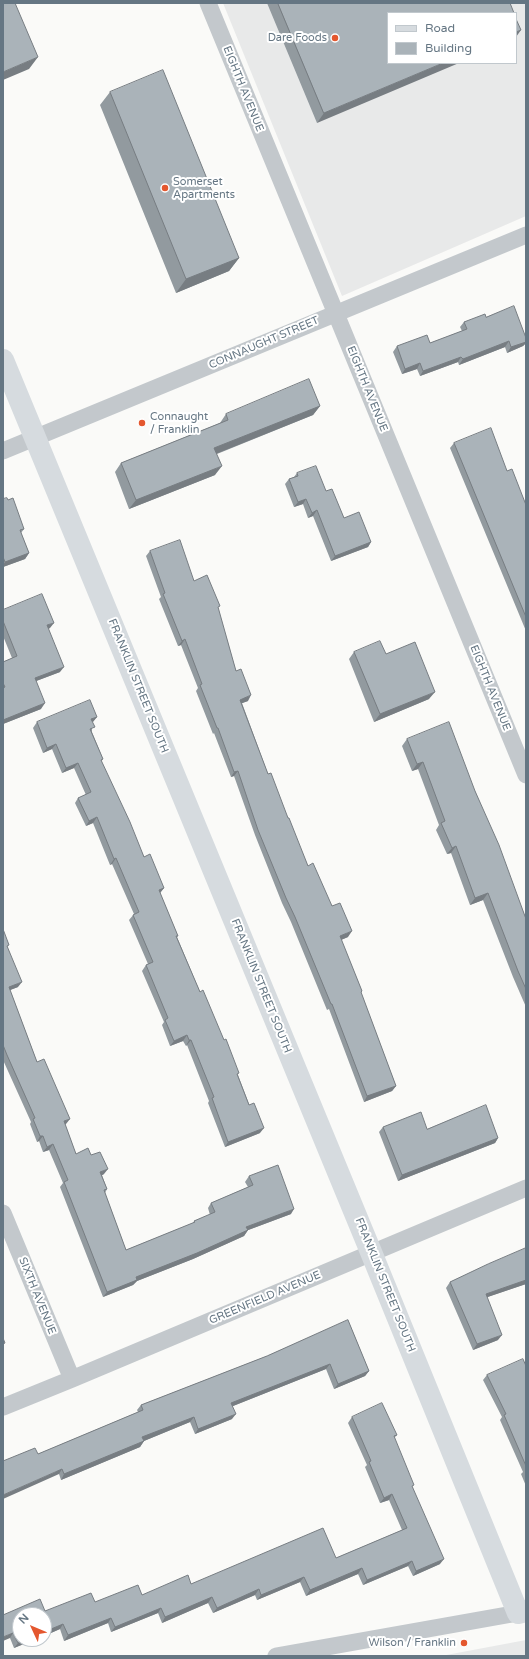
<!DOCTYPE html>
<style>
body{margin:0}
#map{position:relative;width:529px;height:1659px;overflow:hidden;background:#fafaf8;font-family:"Varela Round",sans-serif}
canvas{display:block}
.frame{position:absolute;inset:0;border:4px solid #657683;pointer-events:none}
.legend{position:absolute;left:387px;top:12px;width:130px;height:52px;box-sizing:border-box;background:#fff;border:1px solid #c1c8cd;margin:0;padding:5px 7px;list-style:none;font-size:12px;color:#657683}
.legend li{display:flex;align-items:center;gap:8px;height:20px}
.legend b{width:20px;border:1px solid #c1c8cd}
.north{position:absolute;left:12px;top:1607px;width:40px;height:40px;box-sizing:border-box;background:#fff;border:1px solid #c1c8cd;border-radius:50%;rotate:314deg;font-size:11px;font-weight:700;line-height:16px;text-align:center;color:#657683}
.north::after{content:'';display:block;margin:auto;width:14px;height:18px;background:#e4572e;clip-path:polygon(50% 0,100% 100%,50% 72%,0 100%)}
</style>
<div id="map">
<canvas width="529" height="1659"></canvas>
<div class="frame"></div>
<ul class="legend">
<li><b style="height:5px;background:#d6dbdf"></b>Road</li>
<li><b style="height:11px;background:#aab3b9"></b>Building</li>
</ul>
<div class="north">N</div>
</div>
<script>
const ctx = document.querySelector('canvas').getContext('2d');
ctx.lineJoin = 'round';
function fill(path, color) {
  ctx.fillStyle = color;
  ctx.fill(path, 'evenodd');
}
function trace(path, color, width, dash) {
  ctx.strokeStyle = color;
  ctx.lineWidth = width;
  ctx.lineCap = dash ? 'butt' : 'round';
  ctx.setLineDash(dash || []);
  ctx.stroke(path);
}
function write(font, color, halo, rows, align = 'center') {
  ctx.font = font + ' "Varela Round",sans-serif';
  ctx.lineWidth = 4;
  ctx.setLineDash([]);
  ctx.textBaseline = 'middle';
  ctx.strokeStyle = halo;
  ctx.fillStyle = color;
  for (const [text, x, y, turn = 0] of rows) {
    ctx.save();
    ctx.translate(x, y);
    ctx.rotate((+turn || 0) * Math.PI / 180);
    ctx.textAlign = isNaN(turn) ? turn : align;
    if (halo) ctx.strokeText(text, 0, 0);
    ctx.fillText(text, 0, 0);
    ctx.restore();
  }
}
fill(new Path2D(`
 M223,3h303v213l-184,80zM388,13h128v50h-128z
 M526,1640v16h-85z`), '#e8e9e9');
trace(new Path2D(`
 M208,3l318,772
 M3,451l523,-216
 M3,1213l69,166
 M3,1407l69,-28 454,-191
 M276,1656l242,-43`), '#c3c8cc', 17);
trace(new Path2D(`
 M3,360l368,892 147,361 8,-2`), '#d6dbdf', 22);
fill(new Path2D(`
 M267,3h243l-122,60 -71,60z
 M110,92l129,166 -10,13 -53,22 -76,-188z
 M486,317l40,21v5l-3,3 -16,7 -2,-6 -46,18 -1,-3 -38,14 -3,-7 -15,5 -9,-22 4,-6 33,-3 32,-12 -2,-4 4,-5z
 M320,406l-7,9 -96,39 -2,21 -86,34 -14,-37 6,-9 99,-40 6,-9z
 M454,443l53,28 19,34v126l-76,-183z
 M297,473l29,18 18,27 27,24 -3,5 -37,14 -18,-45 -5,2 -5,-14 -9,3 -9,-23 4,-5 5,-2z
 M3,499l21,30 -3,4 8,20 -4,6 -22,8z
 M150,551l44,30 24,28 18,62 12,30 -6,2 26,71 40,92 24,40 16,31 -7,3 21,51 -1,2 35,93 -4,5 -28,11 -35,-93 -2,1 -36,-88 -9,-19 -27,-68 -21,-59 -3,1 -17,-44 -1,1 -17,-43 2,-3 -17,-43 -3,1 -19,-47 2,-2 -15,-41z
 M3,610l47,18 -2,1 12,43 -24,9 5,28 -38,15v-62l9,-4 -9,-22z
 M354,652l32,2 43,45 -55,23 -25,-63z
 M97,717l-5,5v10l11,27 -2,3 43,95 20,31 -4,5 18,43 -1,1 23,55 38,83 22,58 -35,14 -17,-44 1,-2 -22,-56 -1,1 -3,-5 -13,5 -8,-21 2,-3 -22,-51 4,-6 2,-1 -19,-44 5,-6 -22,-50 -2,1 -17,-42 -7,3 -11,-23 3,-5 8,-3 -12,-27 -12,5 -10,-24 -9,4 -10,-25 4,-6z
 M407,739l68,52 51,128v88l-13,-30 -30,-77 -13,5 -19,-52 -4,1 -11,-24 3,-5 -21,-56 -6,2 -10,-25z
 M3,929l15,58 -8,3 27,72 29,62 -1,1 11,29 15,1 13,19 -2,1 5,14 -2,4 21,57 67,-27 1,-2 16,-6 -2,-7 3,-5 37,-16 -3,-5 4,-6 42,38 -43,16 -4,6 -51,23 -56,22 -4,4 -30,12 -43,-110 3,-4 -14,-33 -6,2 -4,-11 -2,1 -7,-18 1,-2 -28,-62z
 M383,1127l115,11 -3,5 -97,38 -19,-49z
 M526,1248v36l-39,13 11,43 -25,10 -27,-62 4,-6z
 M348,1320l21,51 -4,5 -31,13 -8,-20 -93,37 -1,13 -37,15 -5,-12 -46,19 -4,6 -79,33 -2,-6 -21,-20 100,-42 -1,-2 4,-5 126,-49z
 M526,1366v120l-5,-12 2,-2 -23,-52 2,-3 -19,-37 4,-5z
 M352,1417l45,18 -3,3 46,126 -27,12 -5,-10 -45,19 -5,-11 -52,22 -6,-14 -43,18 -2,-5 -42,18 -5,-10 -46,20 -4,-10 -47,19 -3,-9 -44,18 -4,-12 -16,7v-21l-24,24h16l-22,9 -4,-10 -7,-23 42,-4 97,-16 49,-11 145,-26 66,-28 -13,-30 -9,3 -15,-36 2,-2 -19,-42z`), '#929a9f');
fill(new Path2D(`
 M521,30l-5,7v-5z
 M38,57l-9,12 -26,11v-8z
 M443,63h16l-142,60 7,-10z
 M239,258l-10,13 -53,22 10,-14z
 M509,341l-4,6 -46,18 4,-6z
 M526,342v1l-3,3 -16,7 4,-6z
 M461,357l-3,5 -38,14 3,-5z
 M420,363l-3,6 -15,5 3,-5z
 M320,406l-7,9 -105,42 6,-9z
 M222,466l-7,9 -86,34 7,-9z
 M306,499l-3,5 -9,3 4,-5z
 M317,510l-4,6 -5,2 4,-5z
 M371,542l-3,5 -37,14 4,-5z
 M29,553l-4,6 -22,8v-2l2,-3z
 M54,623l-4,5 -7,3 4,-6z
 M185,639l-4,6 -3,1 4,-5z
 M64,667l-4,5 -29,11 4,-5z
 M435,692l-6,7 -55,23 6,-8z
 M251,695l-3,6 -11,4 3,-5z
 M45,703l-4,6 -38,15v-4z
 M97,717l-4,5 -6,2 4,-5z
 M56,744l-4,5 -9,4 4,-5z
 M423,762l-5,7 -6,2 5,-7z
 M78,763l-4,5 -12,5 4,-5z
 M238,771l-4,5 -3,1 3,-5z
 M97,817l-4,6 -7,3 3,-5z
 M456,846l-5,7 -4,1 5,-6z
 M116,858l-4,6 -2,1 4,-6z
 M164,888l-4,5 -5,2 4,-5z
 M488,893l-5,7 -13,5 5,-7z
 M352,931l-4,6 -12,5 4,-6z
 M22,982l-4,5 -13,5 4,-5z
 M187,1035l-4,6 -13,5 4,-5z
 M189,1040h2l-4,5 -1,1z
 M396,1086l-4,5 -28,11 3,-6z
 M70,1119l-4,5 -6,3 4,-6z
 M264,1128l-4,5 -35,14 3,-5z
 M40,1136h3l-4,5 -2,1z
 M498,1138l-3,5 -97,38 4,-6z
 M53,1144l-4,6 -6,2 4,-5z
 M108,1169l-4,5 -7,4 3,-6z
 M294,1209l-3,5 -48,18 3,-5z
 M248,1230l-4,6 -51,23 -56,22 -4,4 -30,12 4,-5 29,-15z
 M526,1280v4l-44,15 4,-5z
 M502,1335l-4,5 -25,10 4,-6z
 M330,1364l-4,5 -98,39 3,-5z
 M369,1371l-4,5 -31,13 4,-5z
 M236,1414l-4,5 -37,15 3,-5z
 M194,1417l-4,5 -51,21 3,-6z
 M144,1441l-4,6 -79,33 3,-6z
 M62,1469l-3,5 -56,25v-4z
 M392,1494l-3,6 -9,3 4,-5z
 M444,1559l-4,5 -27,12 3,-5z
 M412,1561l-4,5 -45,19 4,-5z
 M362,1568l-4,6 -52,22 4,-6z
 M304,1577l-4,5 -43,18 4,-5z
 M259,1589l-4,6 -42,18 4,-5z
 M212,1597l-4,6 -46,20 3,-6z
 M161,1608l-3,5 -47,19 4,-5z
 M111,1618l-3,5 -44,18 4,-6z
 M63,1624l-3,5 -16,7v-4z
 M13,1633l-3,5 -7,3v-4z
 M27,1639h9l-22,9 4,-5z`), '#777d82');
const building = new Path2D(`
 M3,3h12l23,54 -35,15z
 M278,3h232l4,10h-126v50h55l-119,50z
 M516,19l5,11 -5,2z
 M163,70l76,188 -53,21 -76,-187z
 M514,306l12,32v4l-15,5 -2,-6 -46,18 -2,-2 -38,14 -3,-8 -15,6 -8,-23 30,-11 3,8 37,-14 -3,-7 21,-8 1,3z
 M309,379l11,27 -106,42 8,18 -86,34 -15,-37 107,-43 -2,-6z
 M491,428l16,43 5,-2 14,36v112l-72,-174z
 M316,466l10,25 6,-2 12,29 15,-6 12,30 -36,14 -18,-46 -5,3 -6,-14 -8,3 -9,-23 9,-3 -1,-3z
 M7,498l1,2 5,-2 11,31 -4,1 9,23 -24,9 -2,-5v-58z
 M180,540l14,41 13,-6 13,31 -2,1 18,64 5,-2 10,26 -11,5 28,74 3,-1 17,45h1l19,48 5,-3 19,43 8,-3 12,28 -12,5 22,55 -1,1 35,94 -29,10 -35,-92h-1l-36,-87 -9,-19 -28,-68 -20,-59 -4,1 -16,-44h-1l-17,-43 2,-1 -17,-45 -3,2 -19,-47 2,-1 -15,-42z
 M42,594l12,29 -7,2 17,42 -29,11 10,25 -42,17v-32l2,-1 -2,-4v-21l14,-6 -14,-35v-11z
 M380,641l6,13 29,-12 20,50 -55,22 -26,-62z
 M90,700l7,17 -6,2 4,8 -5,2 13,30 -2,1 29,62 14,35 6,-3 14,34 -5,2 19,46h-2l24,56 3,-2 21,50 2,-1 13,34 -2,1 12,31 5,-2 10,25 -36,14 -16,-44 2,-1 -23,-57h-2l-2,-5 -13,6 -9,-21 3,-2 -22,-53 7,-3 -20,-47 6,-3 -23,-54 -2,1 -17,-42 -8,4 -11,-23 13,-6 -13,-29 -12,5 -10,-24 -9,4 -10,-26z
 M449,722l26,69 24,54 27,74v70l-8,-18 -30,-78 -13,5 -19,-52 -4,2 -11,-25 4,-2 -22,-59 -6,2 -10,-25z
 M3,929l6,16 -2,1 15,36 -13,5 28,75 7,-3 26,60 -6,2 12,33 12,-6 3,7 9,-3 8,17 -8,3 7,17 -3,1 22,60 69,-28 -1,-1 21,-9 -4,-9 42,-18 -4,-9 29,-11 16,44 -48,18 2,3 -51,23 -61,24 1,3 -30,12 -43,-110 4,-2 -15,-36 -6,3 -4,-11h-3l-7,-17 2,-1 -28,-63 -4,-10z
 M486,1105l12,33 -96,37 -19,-48 38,-15 6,17z
 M526,1248v32l-40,14 16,41 -25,9 -27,-62 38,-18z
 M348,1320l21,51 -31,13 -8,-20 -99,39 5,11 -38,15 -4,-12 -52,20 2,4 -80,33 -2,-5 -59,26v-34l32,-13 3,6 105,-44 -2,-5 126,-49z
 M3,1338l2,5 -2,1z
 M523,1359l3,7v100l-22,-51 2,-1 -19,-39z
 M382,1403l15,32 -3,1 20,49 -2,1 32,73 -28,12 -4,-10 -45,19 -5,-12 -52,22 -6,-13 -43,18 -2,-6 -42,19 -5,-11 -47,20 -4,-9 -46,19 -4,-9 -43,17 -5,-11 -19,8v-17h-24v24h7l-9,4 -5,-10 -10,4v-22l37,-16 5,12 46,-18 4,9 43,-17 4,10 46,-20 3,9 132,-56 13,30 71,-30 -15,-34 -8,4 -15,-36 2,-1 -19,-44z`);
fill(building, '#aab3b9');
trace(building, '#777d82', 1);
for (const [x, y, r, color] of [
 [335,38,4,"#e4572e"],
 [165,188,4,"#e4572e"],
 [142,423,4,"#e4572e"],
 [464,1643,4,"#e4572e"]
]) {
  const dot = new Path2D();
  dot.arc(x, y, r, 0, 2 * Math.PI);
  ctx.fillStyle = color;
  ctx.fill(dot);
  trace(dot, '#fff', 1.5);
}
write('11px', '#657683', '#fff', [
 ["Dare Foods",327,38],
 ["Somerset",173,182,"left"],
 ["Apartments",173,195,"left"],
 ["Connaught",150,417,"left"],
 ["/ Franklin",150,430,"left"],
 ["Wilson / Franklin",456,1643]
], 'right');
write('11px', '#657683', '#fff', [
 ["EIGHTH AVENUE",243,89,68],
 ["CONNAUGHT STREET",264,343,-23],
 ["EIGHTH AVENUE",367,389,68],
 ["FRANKLIN STREET SOUTH",138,686,68],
 ["EIGHTH AVENUE",490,688,68],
 ["FRANKLIN STREET SOUTH",261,986,68],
 ["FRANKLIN STREET SOUTH",385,1285,68],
 ["SIXTH AVENUE",37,1296,68],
 ["GREENFIELD AVENUE",265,1298,-23]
]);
</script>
